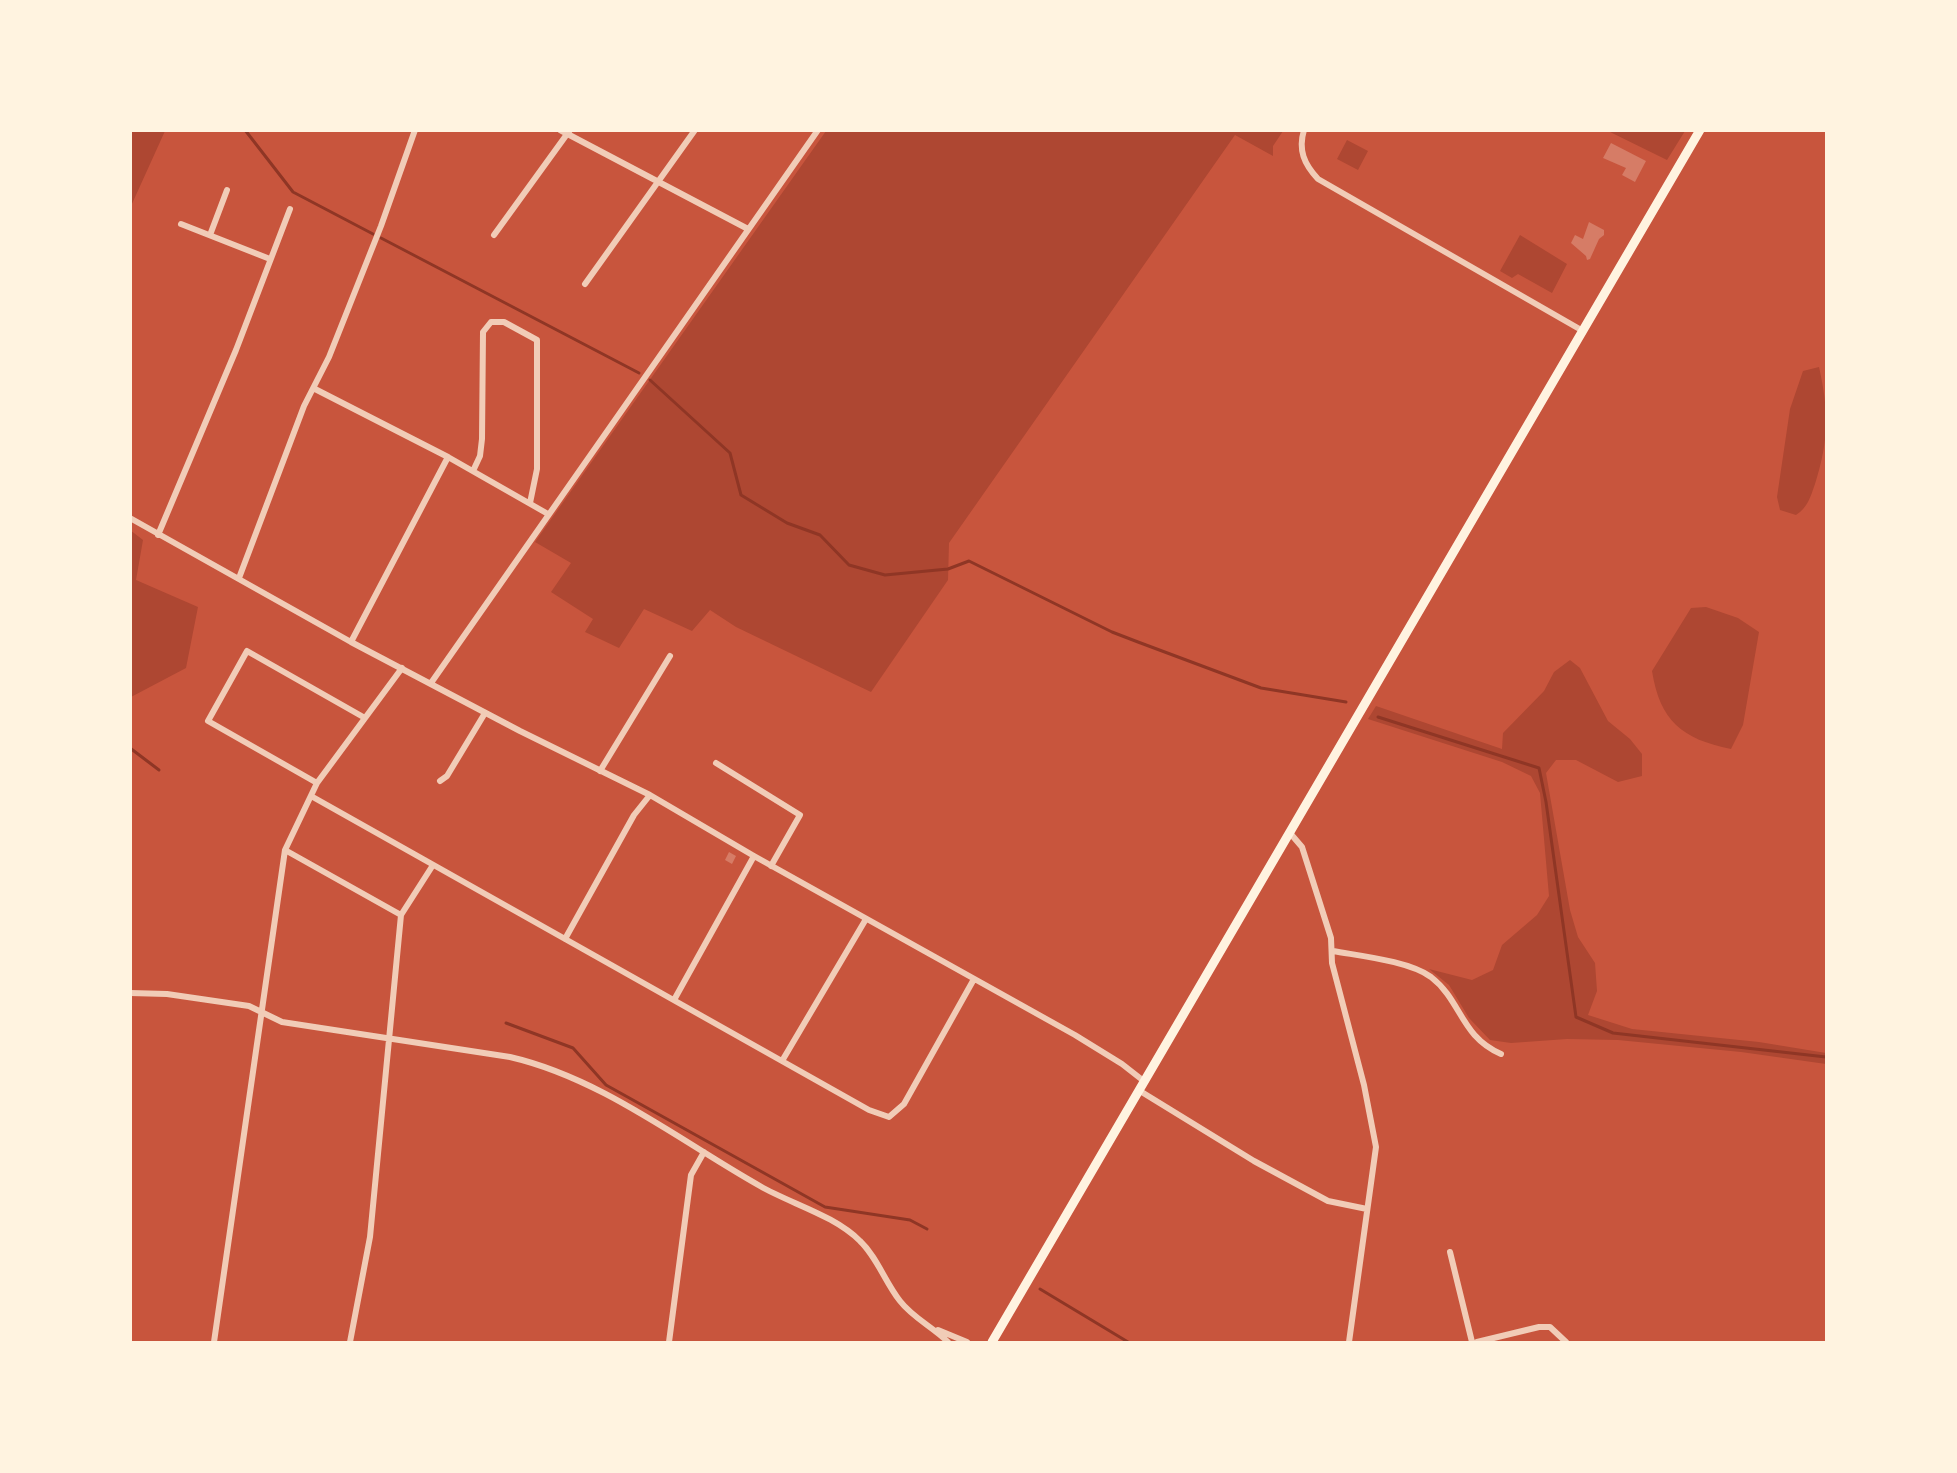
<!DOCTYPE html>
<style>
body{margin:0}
#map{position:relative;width:1957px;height:1473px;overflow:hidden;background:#c8553d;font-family:Mulish,sans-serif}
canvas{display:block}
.frame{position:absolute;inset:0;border:132px solid #fff3e0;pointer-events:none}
</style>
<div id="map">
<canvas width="1957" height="1473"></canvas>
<div class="frame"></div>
</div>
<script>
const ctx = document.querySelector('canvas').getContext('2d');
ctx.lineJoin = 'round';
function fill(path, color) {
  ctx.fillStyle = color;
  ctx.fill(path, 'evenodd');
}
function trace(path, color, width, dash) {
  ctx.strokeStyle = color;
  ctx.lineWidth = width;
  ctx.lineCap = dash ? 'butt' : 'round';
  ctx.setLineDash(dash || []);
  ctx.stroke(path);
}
fill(new Path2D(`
 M131,130l34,1 -34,75 -1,-75z
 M826,131h457l-10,15v10l-38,-21 -286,408 -1,37 -77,112 -135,-65 -26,-17 -18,21 -48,-22 -25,39 -34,-16 8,-13 -42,-27 20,-29 -36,-21z
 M1608,131h77l-18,29z
 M1347,140l21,11 -10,19 -21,-11z
 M1520,235l47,29 -15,29 -34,-19 -6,4 -12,-7z
 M1819,367c10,45 10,73 -4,117 -5,14 -7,23 -19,31l-16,-5 -3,-13 13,-88 13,-38z
 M130,530l13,10 -7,40 62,27 -12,61 -55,29z
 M1706,607l32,11 21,14 -16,93 -12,24c-49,-10 -71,-28 -79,-78l39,-63z
 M1570,660l10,8 28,53 22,18 12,15v22l-24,6 -42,-22h-20l-10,13 24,137 8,27 17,26 2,28 -9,24 44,14 127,13 67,11v11l-85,-12 -123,-12 -51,-1 -56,4 -21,-3 -21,-22 -20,-33 -20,-16 43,11 21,-10 9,-25 35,-30 12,-19 -9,-103 -9,-17 -29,-14 -134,-43 8,-13 126,43 1,-16 41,-42 10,-19z`), '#ae4732');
trace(new Path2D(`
 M245,130l48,62 80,42
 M381,238l258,135
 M650,380l80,73 11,42 46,28 33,12 29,30 36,10 63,-6 21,-8 143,71 26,10 123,46 85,14
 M1378,717l161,51 7,34 30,215 37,16 213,24
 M130,748l29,22
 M506,1023l67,25 33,37 219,122 85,13 17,9
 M1040,1289l88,53`), '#8f3625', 3);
fill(new Path2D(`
 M1611,143l35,18 -11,21 -13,-7 4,-7 -23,-10z
 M1589,222l15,8v5l-5,4 -9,20 -3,1 -1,-4 -15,-13 4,-8 8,4z
 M729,852l7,4 -4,8 -7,-4z`), '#d67c66');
trace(new Path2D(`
 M560,130l188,99
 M1304,130c-6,20 0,34 14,49l265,152
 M181,224l89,35
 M210,235l17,-45
 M494,235l76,-105
 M585,284l110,-154
 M315,389l133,68 100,57
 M473,471l7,-15 2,-17 1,-107 8,-10h13l33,18v129l-7,34
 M130,518l221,124 169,89 130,64 104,61 321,179 47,29 23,18
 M158,535l78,-185 54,-141
 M239,578l65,-172 25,-49 52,-131 34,-96
 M351,642l97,-185
 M431,683l387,-553
 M716,763l84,52 -29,51
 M600,771l70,-115
 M440,781l7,-5 38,-63
 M317,783l-109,-62 39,-70 118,67
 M311,796l558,314 20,7 15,-13 70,-125
 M1290,833l12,14 29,91 1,25 32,122 12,62 -27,195
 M285,850l116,65
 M401,915l32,-50
 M565,939l69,-124 16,-20
 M1333,951c27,5 76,10 98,26 31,24 29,59 70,77
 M130,993l37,1 82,12 33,16 228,35c91,21 170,84 250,129 31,18 74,29 100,55 17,16 25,41 40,60 13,17 33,26 48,41
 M674,1000l80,-144
 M782,1061l84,-142
 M1140,1091l114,70 74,40 39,8
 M1450,1252l22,90
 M938,1330l29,12
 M214,1342l71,-492 32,-67 85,-115
 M350,1342l20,-105 31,-322
 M669,1342l22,-167 13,-23
 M1477,1342l62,-15h11l16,15`), '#f1ccb7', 6);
trace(new Path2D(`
 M992,1342l708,-1212`), '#fff3e0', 9);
</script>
